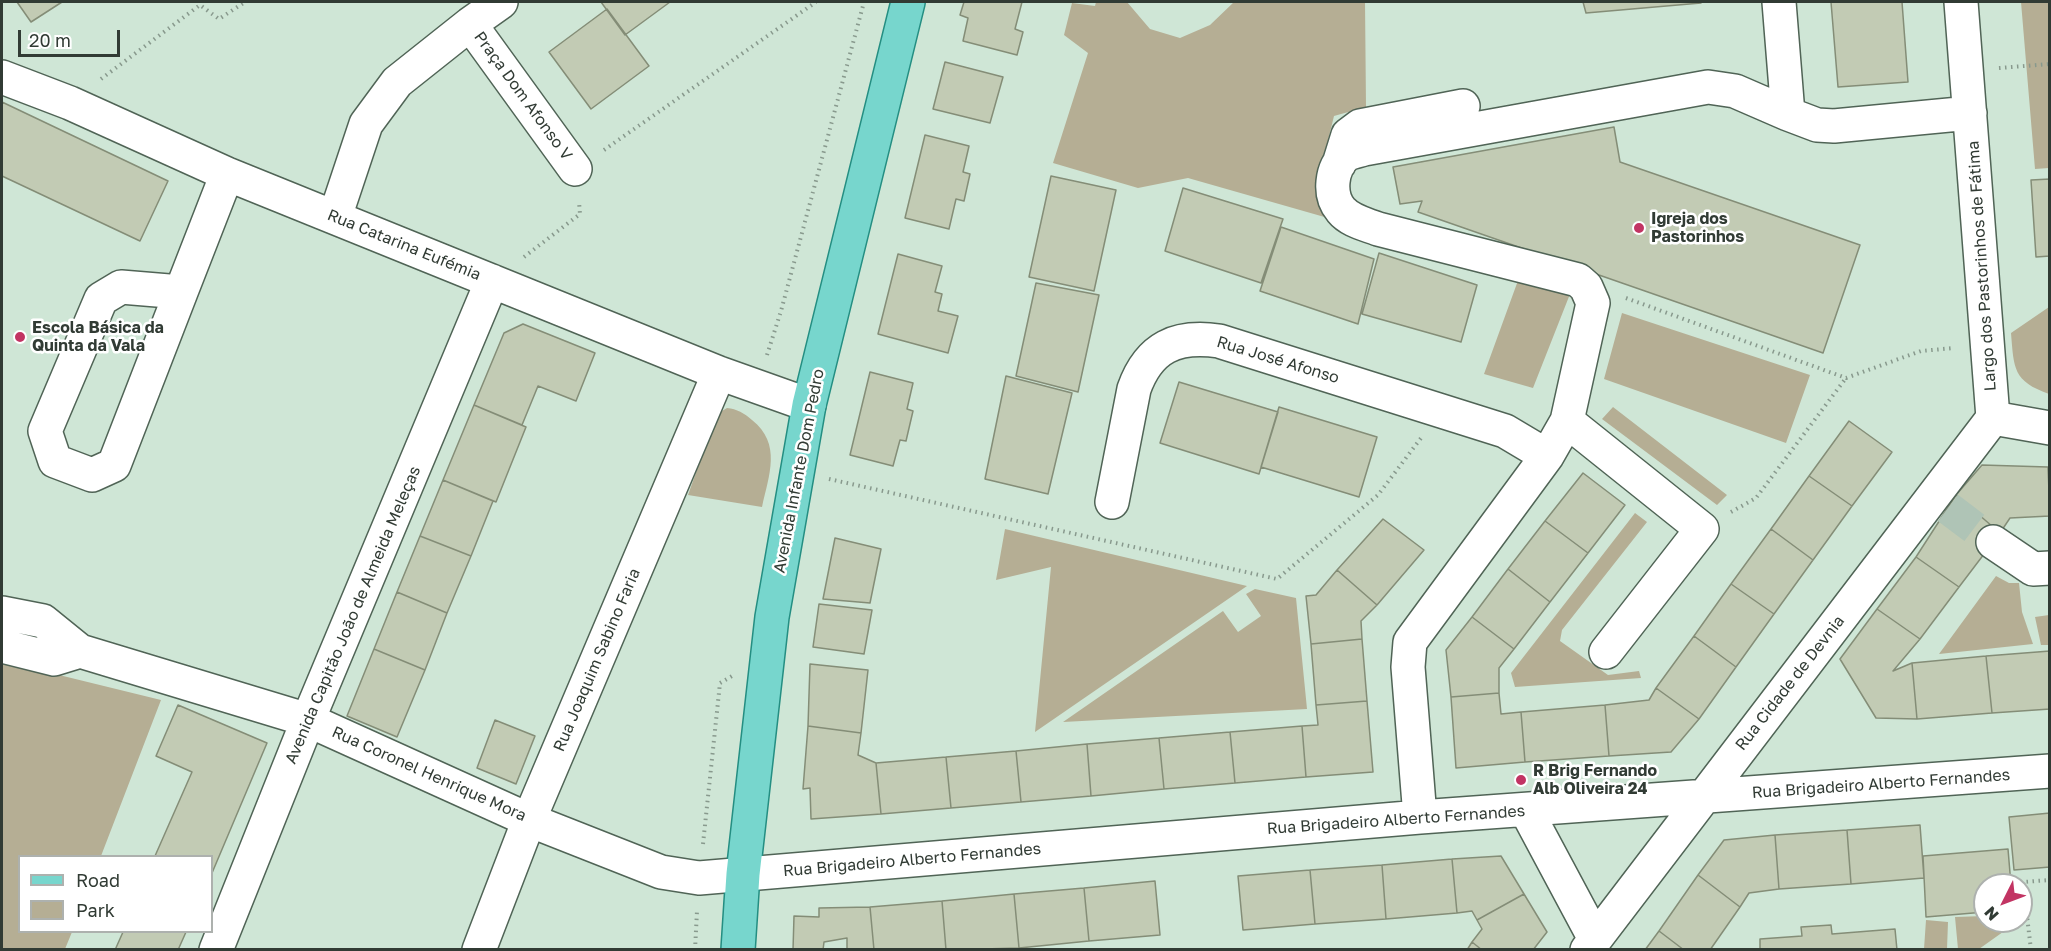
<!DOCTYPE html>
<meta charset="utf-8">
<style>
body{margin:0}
#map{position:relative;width:2051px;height:951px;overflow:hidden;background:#cfe6d6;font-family:"Golos Text",sans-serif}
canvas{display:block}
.frame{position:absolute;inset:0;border:3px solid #313b34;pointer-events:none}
.legend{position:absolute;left:18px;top:855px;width:195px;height:78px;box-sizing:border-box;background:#fff;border:2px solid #adb1ae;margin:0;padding:8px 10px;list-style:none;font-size:18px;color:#313b34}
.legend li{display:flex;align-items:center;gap:12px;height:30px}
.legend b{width:30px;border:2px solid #adb1ae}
.north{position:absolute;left:1973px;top:873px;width:60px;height:60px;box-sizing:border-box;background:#fff;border:2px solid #adb1ae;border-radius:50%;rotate:228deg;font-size:16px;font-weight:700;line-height:24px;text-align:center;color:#313b34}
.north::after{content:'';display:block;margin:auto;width:21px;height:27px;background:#c23463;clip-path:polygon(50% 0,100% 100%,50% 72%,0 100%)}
.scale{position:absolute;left:18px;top:30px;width:102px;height:27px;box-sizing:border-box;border:3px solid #313b34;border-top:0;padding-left:8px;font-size:18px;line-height:21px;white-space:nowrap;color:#313b34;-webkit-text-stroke:4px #fff;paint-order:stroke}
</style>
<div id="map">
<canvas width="2051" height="951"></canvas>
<div class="frame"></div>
<ul class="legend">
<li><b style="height:8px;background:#77d6cd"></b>Road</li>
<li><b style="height:16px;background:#b5ae94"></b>Park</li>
</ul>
<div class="north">N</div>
<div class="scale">20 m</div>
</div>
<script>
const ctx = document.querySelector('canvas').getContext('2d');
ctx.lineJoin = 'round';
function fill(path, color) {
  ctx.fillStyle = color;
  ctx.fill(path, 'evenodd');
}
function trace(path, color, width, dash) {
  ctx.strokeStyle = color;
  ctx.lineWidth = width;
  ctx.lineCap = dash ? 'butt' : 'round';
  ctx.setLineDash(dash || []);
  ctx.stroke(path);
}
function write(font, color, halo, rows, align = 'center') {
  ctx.font = font + ' "Golos Text",sans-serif';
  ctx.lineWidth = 5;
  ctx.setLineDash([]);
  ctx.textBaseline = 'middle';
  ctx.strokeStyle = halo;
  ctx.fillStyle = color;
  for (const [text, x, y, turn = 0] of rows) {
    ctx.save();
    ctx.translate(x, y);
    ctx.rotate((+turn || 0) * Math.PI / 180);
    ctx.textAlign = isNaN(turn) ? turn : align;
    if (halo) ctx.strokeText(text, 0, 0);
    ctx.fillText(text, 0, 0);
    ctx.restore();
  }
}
fill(new Path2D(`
 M1096,2h31l23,27 30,9 30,-13 24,-23h131l1,105 -32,9 -13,53 7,49 -140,-40 -50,10 -85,-25 35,-110 -24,-18 8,-32 23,3z
 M2021,2h28v166l-14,1z
 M1520,275l50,19 -37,94 -49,-14z
 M2049,307l1,87h-1c-36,-13 -35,-25 -38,-61z
 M1622,313l188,62 -24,68 -182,-64z
 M1613,407l114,88 -10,10 -115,-86z
 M727,408c10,1 17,5 25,12 30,24 17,55 10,87l-74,-12 29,-81z
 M1635,513l12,9 -85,108 -2,11 48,34 31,-4 2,7 -126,9 -4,-14z
 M1005,529l242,57 -212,146 16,-165 -55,13z
 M1996,576l13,7h10l3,29 11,32 -94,10z
 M1255,589l41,9 11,111 -244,13 160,-111 15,21 23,-16 -15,-22z
 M2049,615v30h-8l-6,-28z
 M2,661l159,39 -60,156h-81v76h52l-7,17 -63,1z
 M1985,916v5l32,1 -38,27h-21l-3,-32z
 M1926,920l22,2 -1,27h-23z`), '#b5ae94');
const building = new Path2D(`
 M17,2h45l-31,20z
 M601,2h69l-45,33z
 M964,2h58l-7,27 8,3 -6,23 -54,-14 5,-23 -8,-3z
 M1583,2h118v1l-115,10z
 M1831,2h71l6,80 -70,5z
 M607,9l42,57 -58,43 -42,-57z
 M945,62l58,15 -13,46 -57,-14z
 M2,102l166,79 -28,60 -138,-65z
 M1614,127l6,35 240,83 -37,108 -405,-141 4,-11 -22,3 -7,-37z
 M925,135l44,11 -6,26 7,2 -6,27 -8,-2 -7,30 -44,-11z
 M1051,176l65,14 -22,101 -65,-14z
 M2050,179v77l-14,1 -5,-77z
 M1183,188l100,31 -22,64 -96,-32z
 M1281,227l93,32 -16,65 -98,-33z
 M1379,253l98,32 -16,57 -99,-28z
 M898,254l44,12 -7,26 7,2 -4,17 20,5 -10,37 -70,-19z
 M1036,283l63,12 -21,97 -62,-16z
 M523,324l72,29 -19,48 -38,-15 -16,39 -48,-20 30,-72z
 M870,372l43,11 -6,26 6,2 -7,30 -6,-1 -7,26 -43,-11z
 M1006,376l66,17 -24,101 -63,-15z
 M1179,382l99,30 -19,62 -99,-31z
 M474,405l52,22 -30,75 -53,-22z
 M1279,407l98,30 -18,60 -98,-30z
 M1849,421l43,31 -40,54 -43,-30z
 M1982,465l66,2 2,49 -40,2 -10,15 -44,-38z
 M1583,473l42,32 -37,48 -43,-32z
 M1809,476l43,30 -39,54 -42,-31z
 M443,480l50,21 -22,55 -51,-20z
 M1956,495l44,38 -41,54 -43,-30z
 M1383,519l41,31 -47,55 -40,-35z
 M1545,521l43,32 -38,49 -42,-33z
 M1771,529l42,31 -39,54 -43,-30z
 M420,536l51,20 -24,57 -50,-21z
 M835,538l46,11 -11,54 -47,-4z
 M1916,557l43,30 -39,52 -43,-30z
 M1508,569l42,33 -36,47 -42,-32z
 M1337,570l40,35 -16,16 1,18 -51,5 -5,-48 10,-1z
 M1731,584l43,30 -38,53 -42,-31z
 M397,592l50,21 -22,57 -51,-21z
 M819,604l53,6 -8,44 -51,-7z
 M1877,609l43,30 -27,32 19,-8 5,56 -41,-1 -36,-59z
 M1472,617l42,32 -15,19v25l-48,4 -5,-47z
 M1694,636l42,31 -37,52 -43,-31z
 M1362,639l5,62 -51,4 -5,-61z
 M374,649l51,21 -28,67 -50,-21z
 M2050,651v58l-58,4 -6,-57z
 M1986,656l6,57 -75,6 -5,-56z
 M810,664l58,6 -7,63 -53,-7z
 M1656,688l43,31 -28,33 -62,4 -4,-51 44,-5z
 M1499,693l2,21 20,-2 4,50 -69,6 -5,-71z
 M1367,701l6,71 -67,5 -4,-51 16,-1 -2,-20z
 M178,705l89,38 -55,130v-17h-57l37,-84 -36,-16z
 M1605,705l4,51 -84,6 -4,-50z
 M495,720l40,16 -19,48 -39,-16z
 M808,726l53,7 -3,22 18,8 5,51 -70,5 -1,-31 -7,1z
 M1302,726l4,51 -71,6 -5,-51z
 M1230,732l5,51 -71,6 -5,-51z
 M1159,738l5,51 -73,7 -4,-52z
 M1087,744l4,52 -70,6 -5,-51z
 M1016,751l5,51 -70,6 -5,-51z
 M946,757l5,51 -70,6 -5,-51z
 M2050,813v54l-36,3 -5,-53z
 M1920,825l4,53 -73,6 -4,-54z
 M1847,830l4,54 -72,5 -4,-54z
 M1775,835l4,54 -30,4 -9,14 -42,-32 26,-35z
 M2008,849l3,36h-26v27l-59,5 -3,-61z
 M1501,856l23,38 -47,26 -5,-9 -15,2 -5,-54z
 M1452,859l5,54 -71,6 -4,-54z
 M1382,865l4,54 -71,5 -5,-54z
 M1310,870l5,54 -72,6 -5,-54z
 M1698,875l42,32 -30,43h-26l-25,-19z
 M1155,881l5,54 -71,6 -5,-53z
 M1084,888l5,53 -70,7 -5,-54z
 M1014,894l5,54 -73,2 -4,-49z
 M1524,894l23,38 -14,18h-51l-10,-8 10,-13 -5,-9z
 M942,901l4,49h-72l-4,-43z
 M870,907l4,43h-27v-12l-23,4 -1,8h-30l1,-34 25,1v-9z
 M1831,925l1,9 63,-5 2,21h-137v-11l42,-3 -1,-9z
 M1659,931l25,19h-39z
 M123,932h63l-8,18h-63z
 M1472,942l10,8h-15z`);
fill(building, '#c2cbb4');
trace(building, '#848d77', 1.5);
trace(new Path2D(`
 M1948,508l45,34`), '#afc4b6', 33, [33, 16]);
const minor = new Path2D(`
 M1779,2l9,112 29,11 17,1 136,-13
 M1961,2l32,416
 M470,24l105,145
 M2,77l68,26 157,71 492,199 90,32
 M1339,164l9,-29 12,-9 103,-20
 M335,217l31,-93 31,-42 73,-58 31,-22
 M121,287l60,5 -67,173 -22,10 -37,-14 -10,-30 56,-132z
 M181,292l46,-118
 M1993,418l57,10
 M1567,421l135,108 -96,123
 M1112,502l22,-113c15,-42 42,-54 85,-48l286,90 42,25
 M1993,542l40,27 17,-1
 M2,613l41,8 37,30 228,69 221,100 132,52 38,6 721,-61 630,-46
 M2,646l52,13 26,-8
 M1526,810l69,129
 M1420,817l-12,-150 2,-25 137,-186 20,-35 26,-118 -7,-16 -8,-7 -200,-51c-13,-5 -28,-8 -37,-19 -13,-15 -10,-42 5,-55 5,-3 12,-4 18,-6l344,-62 27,4 53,23
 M216,950l92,-230 184,-439
 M479,950l50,-130 190,-447
 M1587,950l406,-532`);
const major = new Path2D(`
 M738,950l5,-76 29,-257 37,-212 99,-403`);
trace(minor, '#506456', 36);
trace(major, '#248e82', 36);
trace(new Path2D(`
 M1999,68l51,-4
 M101,79l99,-74 19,14 26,-17
 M604,150l212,-148
 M524,257l56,-43 -1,-12
 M1626,298l220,80 75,-27 33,-3
 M767,355l14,-44 83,-309
 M829,479l448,100 101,-84 43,-57
 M1731,512l25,-14 90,-120
 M703,844l17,-161 12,-7
 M695,950l2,-39
 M2031,950l-8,-68 27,-2`), '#88998d', 4, [1.5, 4.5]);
trace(minor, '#fff', 33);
trace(major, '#77d6cd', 33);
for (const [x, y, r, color] of [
 [1639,228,6,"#c23463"],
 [20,337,6,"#c23463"],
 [1521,780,6,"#c23463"]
]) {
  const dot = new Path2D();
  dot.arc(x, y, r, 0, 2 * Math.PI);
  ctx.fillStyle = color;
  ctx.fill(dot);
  trace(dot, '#fff', 2);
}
write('16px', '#313b34', '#fff', [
 ["Praça Dom Afonso V",523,96,54],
 ["Rua Catarina Eufémia",404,245,22],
 ["Largo dos Pastorinhos de Fátima",1982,266,-94],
 ["Rua José Afonso",1278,360,17],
 ["Avenida Infante Dom Pedro",799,471,-79],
 ["Avenida Capitão João de Almeida Meleças",353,615,-67],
 ["Rua Joaquim Sabino Faria",597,660,-67],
 ["Rua Cidade de Devnia",1790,683,-52],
 ["Rua Coronel Henrique Mora",429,774,24],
 ["Rua Brigadeiro Alberto Fernandes",1881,784,-4],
 ["Rua Brigadeiro Alberto Fernandes",1396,820,-4],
 ["Rua Brigadeiro Alberto Fernandes",912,860,-5]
]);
write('bold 16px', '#313b34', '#fff', [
 ["Igreja dos",1651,219],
 ["Pastorinhos",1651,237],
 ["Escola Básica da",32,328],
 ["Quinta da Vala",32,346],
 ["R Brig Fernando",1533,771],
 ["Alb Oliveira 24",1533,789]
], 'left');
</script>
